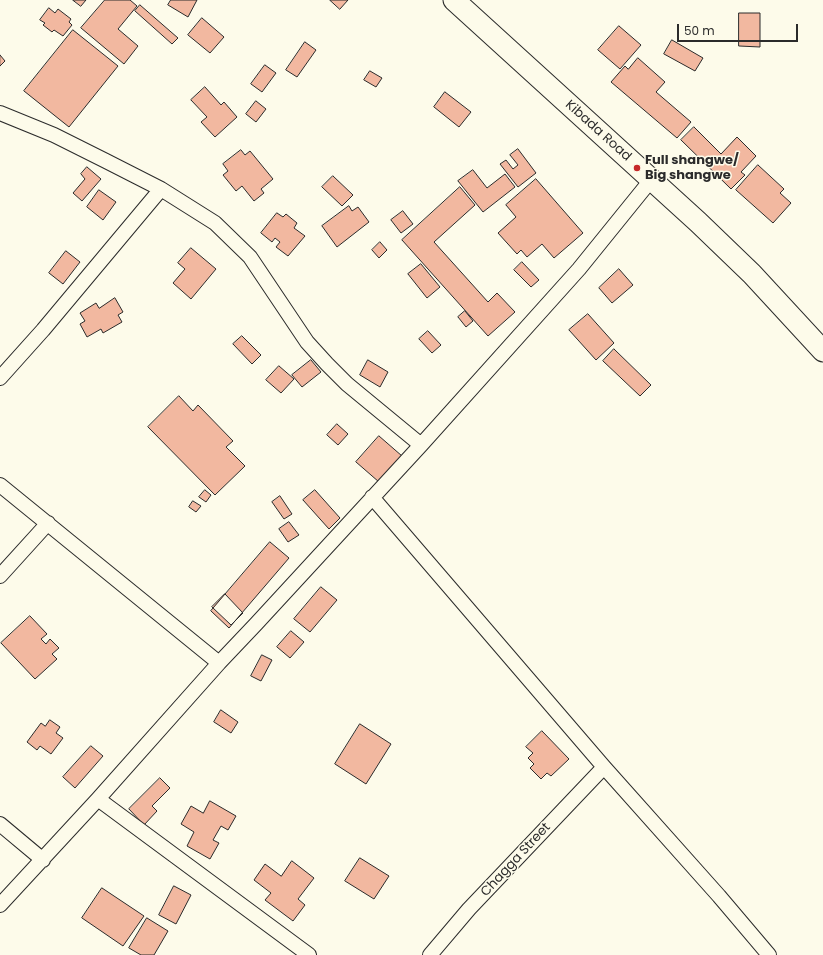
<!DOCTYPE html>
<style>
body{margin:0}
#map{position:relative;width:823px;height:955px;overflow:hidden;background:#fdfbea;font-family:Poppins,sans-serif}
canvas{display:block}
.scale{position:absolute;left:677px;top:24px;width:121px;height:18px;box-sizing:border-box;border:2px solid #2b2b2b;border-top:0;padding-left:5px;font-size:12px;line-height:14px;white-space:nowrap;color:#2b2b2b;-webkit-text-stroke:3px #fdfbea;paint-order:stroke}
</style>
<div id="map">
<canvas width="823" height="955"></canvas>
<div class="scale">50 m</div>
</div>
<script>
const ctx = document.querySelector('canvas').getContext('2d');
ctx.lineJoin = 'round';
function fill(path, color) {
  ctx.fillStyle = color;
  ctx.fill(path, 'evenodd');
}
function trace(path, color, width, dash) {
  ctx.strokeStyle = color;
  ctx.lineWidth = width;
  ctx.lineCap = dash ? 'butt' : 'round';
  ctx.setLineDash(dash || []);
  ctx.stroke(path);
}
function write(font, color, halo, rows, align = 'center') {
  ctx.font = font + ' Poppins,sans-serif';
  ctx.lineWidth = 3;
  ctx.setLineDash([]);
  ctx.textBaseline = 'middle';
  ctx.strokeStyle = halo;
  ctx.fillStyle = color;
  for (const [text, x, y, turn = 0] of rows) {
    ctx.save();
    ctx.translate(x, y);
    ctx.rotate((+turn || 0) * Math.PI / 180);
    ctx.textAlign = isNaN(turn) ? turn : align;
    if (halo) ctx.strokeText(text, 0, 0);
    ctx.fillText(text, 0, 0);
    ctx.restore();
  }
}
const building = new Path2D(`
 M73,0h13l-5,6z
 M105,0h25l7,6 -19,23 20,17 -14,18 -43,-36z
 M171,0h26l-9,17 -20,-12z
 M330,0h18l-8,9z
 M140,5l38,33 -6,6 -37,-33z
 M49,8l6,5 3,-4 13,10 -2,3 3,3 -9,11 -9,-6 -2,2 -9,-7 2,-2 -5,-3z
 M739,13h21v34l-21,-1z
 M202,18l22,19 -14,16 -22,-18z
 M619,26l22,19 -21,24 -22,-19z
 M73,30l45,36 -49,61 -45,-36z
 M672,40l31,18 -8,13 -31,-17z
 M305,42l11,8 -19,27 -11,-7z
 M0,55l5,6 -5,5z
 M638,58l27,24 -9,10 35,30 -14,16 -66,-56 14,-16 3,3z
 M265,65l11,8 -14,19 -11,-8z
 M370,71l12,7 -6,9 -12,-7z
 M205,87l16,18 3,-3 13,15 -22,20 -14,-15 6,-5 -16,-17z
 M445,92l26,20 -12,15 -25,-20z
 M256,101l10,8 -10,13 -10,-8z
 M694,127l27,27 16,-17 19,19 -15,16 4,3 -14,14 -50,-49z
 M518,149l18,24 -18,14 -18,-23 6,-4 7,9 5,-4 -8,-10z
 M241,150l4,5 5,-4 23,28 -12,10 3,4 -10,8 -12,-15 -6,5 -13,-16 5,-4 -5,-7z
 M758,165l26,24 -4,4 11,10 -18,20 -37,-33z
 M87,167l14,12 -19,22 -9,-8 12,-14 -4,-5z
 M473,170l14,18 18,-14 10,13 -32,25 -25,-31z
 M333,176l20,19 -11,11 -20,-19z
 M536,179l47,54 -29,25 -12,-14 -15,13 -6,-7 -4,4 -19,-21 18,-16 -10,-12z
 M460,187l15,18 -41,37 54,60 9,-9 18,19 -27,24 -86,-96z
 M99,190l17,12 -13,18 -16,-13z
 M349,206l3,5 6,-4 11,15 -32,25 -15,-21z
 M403,211l10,13 -12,9 -10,-13z
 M277,213l6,4 3,-3 11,9 -3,5 11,8 -17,20 -12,-9 4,-5 -5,-4 -3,4 -11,-9z
 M380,242l7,8 -8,8 -7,-8z
 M191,248l25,21 -25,30 -18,-16 12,-14 -7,-6z
 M66,251l14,11 -17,22 -14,-11z
 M522,262l17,18 -8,7 -17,-17z
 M421,264l19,23 -13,11 -19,-24z
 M619,269l14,16 -21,18 -13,-15z
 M115,298l8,14 -5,3 4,7 -19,11 -2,-4 -14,8 -7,-13 5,-3 -5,-8 16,-10 3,5z
 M465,311l8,10 -7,6 -8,-10z
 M588,314l26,29 -18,17 -27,-30z
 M428,331l13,14 -9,8 -13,-14z
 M242,336l19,19 -9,9 -19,-20z
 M614,349l37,36 -11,11 -37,-35z
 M311,360l10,12 -19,15 -10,-12z
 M368,360l20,12 -8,15 -20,-12z
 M279,366l15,13 -13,14 -15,-13z
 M179,396l14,15 5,-6 35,36 -7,6 19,19 -30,29 -67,-68z
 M337,424l11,10 -10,11 -11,-10z
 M379,436l23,20 -23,26 -23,-20z
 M205,490l6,5 -5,7 -7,-5z
 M315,490l25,28 -11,11 -26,-29z
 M280,496l12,18 -8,5 -12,-17z
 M193,501l8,5 -5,6 -7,-5z
 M289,522l10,13 -11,7 -9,-13z
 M270,542l19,16 -60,70 -18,-17z
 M321,587l16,13 -27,32 -16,-13z
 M225,594l18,19 -12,12 -19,-18z
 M30,616l17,18 -6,5 5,5 4,-5 9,9 -7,6 5,5 -22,20 -34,-36z
 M291,631l13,11 -14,16 -13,-11z
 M262,655l10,5 -11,21 -10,-5z
 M221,710l17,12 -7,11 -17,-11z
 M50,720l10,7 -4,6 7,5 -12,16 -11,-8 -3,4 -10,-8 14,-19 4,3z
 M360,724l31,20 -25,40 -31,-20z
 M542,731l27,28 -18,17 -4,-3 -6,6 -11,-11 4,-4 -6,-6 5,-5 -7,-6z
 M91,746l12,10 -28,32 -12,-11z
 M160,778l10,10 -18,18 5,5 -13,14 -15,-16z
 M210,801l26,15 -8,14 -7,-4 -8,14 6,3 -9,16 -23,-13 7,-14 -13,-8 10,-18 12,7z
 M360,858l29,18 -15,23 -29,-18z
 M292,861l22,17 -16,21 7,6 -12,16 -28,-21 6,-7 -17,-13 11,-16 16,12z
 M174,886l17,9 -15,29 -17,-9z
 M102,888l42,28 -21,30 -41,-28z
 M147,918l21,13 -14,24h-13l-12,-7z`);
fill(building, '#f2b8a0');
trace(building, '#2b2b2b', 1);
const street = new Path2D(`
 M0,113l54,22 52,26 55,28 54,34 35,34 57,85 20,22 20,20 74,61
 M0,378l43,-48 118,-141
 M0,485l219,178
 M372,497l232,270 115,129 50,59
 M0,576l48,-53
 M98,799l211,156
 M0,824l43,36
 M0,905l98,-106 121,-136 37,-39 165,-179 158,-176 72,-89
 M430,955l39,-46 135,-142`);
const secondary = new Path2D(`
 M454,0l244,222 54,52 71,77`);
trace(street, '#2b2b2b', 16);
trace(secondary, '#2b2b2b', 23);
trace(street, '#fdfbea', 14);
trace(secondary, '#fdfbea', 21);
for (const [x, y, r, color] of [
 [637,168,4,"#c62828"]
]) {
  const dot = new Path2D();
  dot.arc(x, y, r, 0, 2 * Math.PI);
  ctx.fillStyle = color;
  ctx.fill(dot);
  trace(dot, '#fdfbea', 1.5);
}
write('13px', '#2b2b2b', '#fdfbea', [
 ["Kibada Road",598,131,42],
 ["Chagga Street",516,860,-47]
]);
write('bold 13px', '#2b2b2b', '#fdfbea', [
 ["Full shangwe/",645,161],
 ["Big shangwe",645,176]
], 'left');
</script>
